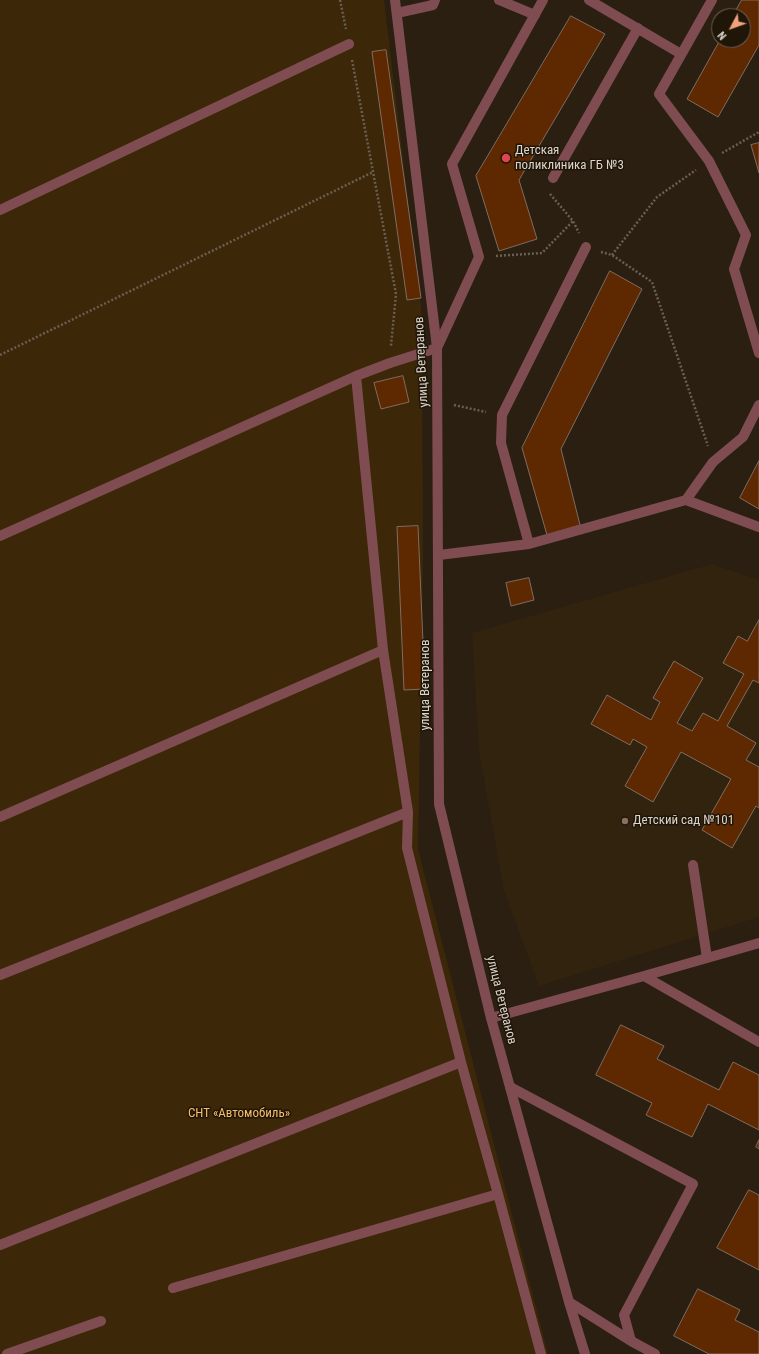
<!DOCTYPE html>
<meta charset="utf-8">
<style>
body{margin:0}
#map{position:relative;width:759px;height:1354px;overflow:hidden;background:#2a1f11;font-family:"Roboto Condensed",sans-serif}
canvas{display:block}
.north{position:absolute;left:711px;top:8px;width:40px;height:40px;box-sizing:border-box;background:#201608;border:1px solid #6c6257;border-radius:50%;rotate:229deg;font-size:11px;font-weight:700;line-height:16px;text-align:center;color:#ddd5cd}
.north::after{content:'';display:block;margin:auto;width:14px;height:18px;background:#f1a17b;clip-path:polygon(50% 0,100% 100%,50% 72%,0 100%)}
</style>
<div id="map">
<canvas width="759" height="1354"></canvas>
<div class="north">N</div>
</div>
<script>
const ctx = document.querySelector('canvas').getContext('2d');
ctx.lineJoin = 'round';
function fill(path, color) {
  ctx.fillStyle = color;
  ctx.fill(path, 'evenodd');
}
function trace(path, color, width, dash) {
  ctx.strokeStyle = color;
  ctx.lineWidth = width;
  ctx.lineCap = dash ? 'butt' : 'round';
  ctx.setLineDash(dash || []);
  ctx.stroke(path);
}
function write(font, color, halo, rows, align = 'center') {
  ctx.font = font + ' "Roboto Condensed",sans-serif';
  ctx.lineWidth = 3;
  ctx.setLineDash([]);
  ctx.textBaseline = 'middle';
  ctx.strokeStyle = halo;
  ctx.fillStyle = color;
  for (const [text, x, y, turn = 0] of rows) {
    ctx.save();
    ctx.translate(x, y);
    ctx.rotate((+turn || 0) * Math.PI / 180);
    ctx.textAlign = isNaN(turn) ? turn : align;
    if (halo) ctx.strokeText(text, 0, 0);
    ctx.fillText(text, 0, 0);
    ctx.restore();
  }
}
fill(new Path2D(`
 M712,564l47,16v337l-220,69 -35,-95 -25,-140 -7,-118z`), '#32230f');
fill(new Path2D(`
 M0,0h384l38,316 1,241 -5,292 130,505h-548z`), '#3c2708');
const building = new Path2D(`
 M742,0h17v45l-41,72 -31,-18 33,-59h23v-24h-10z
 M571,16l34,18 -86,146 18,59 -38,12 -23,-75z
 M386,50l35,248 -14,2 -35,-248z
 M759,143v30l-8,-28z
 M610,271l32,18 -81,160 19,76 -33,10 -25,-87z
 M403,376l6,26 -28,7 -7,-26z
 M759,461v48l-19,-11z
 M418,526l7,163 -21,1 -7,-163z
 M529,578l5,22 -23,6 -5,-23z
 M759,620v63l-6,-3 -26,46 29,17 -10,17 13,7v41l-3,-2 -24,42 -30,-18 29,-51 -50,-27 -28,50 -28,-16 22,-39 -14,-8 -3,6 -39,-21 16,-29 44,25 9,-18 -7,-4 21,-37 29,17 -26,45 15,8 11,-18 15,8 26,-47 -21,-11 15,-27 9,5z
 M621,1025l43,21 -7,13 62,31 14,-28 26,13v55l-51,-26 -16,33 -46,-22 6,-12 -56,-28z
 M759,1140v9l-3,-2z
 M749,1190l10,5v75l-42,-22z
 M698,1289l42,21 -5,10 24,12v22h-50l-35,-18z`);
fill(building, '#5e2800');
trace(building, '#7f6c62', 1);
trace(new Path2D(`
 M340,0l6,29
 M352,60l44,234 -5,52
 M722,153l37,-21
 M550,194l23,27 6,12
 M601,252l11,3 40,27 56,164
 M612,255l45,-58 39,-27
 M496,256l46,-3 31,-32
 M0,355l373,-183
 M454,405l32,7`), '#695f53', 2.5, [2, 2]);
trace(new Path2D(`
 M499,0l36,15
 M589,0l92,54
 M712,0l-53,94 50,67 37,74 -12,34 25,84
 M397,13l36,-8 2,-5
 M553,178l85,-150
 M0,210l349,-166
 M356,376l27,274 25,162 -1,36 54,214 37,132 43,160
 M686,500l27,-38 30,-25 16,-32
 M0,536l356,-160 34,-13 47,-15 42,-91 -27,-93 91,-164
 M529,544l-28,-101 1,-28 84,-168
 M439,555l90,-11 157,-44 73,27
 M0,817l383,-167
 M707,958l52,-15
 M0,975l408,-163
 M644,976l63,-18 -14,-93
 M491,1018l153,-42 115,66
 M510,1087l183,97 -69,131 7,26
 M0,1245l461,-183
 M173,1288l325,-94
 M569,1302l62,39 24,13
 M7,1354l94,-33`), '#7f4d51', 10);
trace(new Path2D(`
 M395,0l42,348 2,456 52,214 78,284 16,52`), '#7f4d51', 10);
for (const [x, y, r, color] of [
 [506,158,5,"#e0444e"],
 [625,821,4,"#8d6e63"]
]) {
  const dot = new Path2D();
  dot.arc(x, y, r, 0, 2 * Math.PI);
  ctx.fillStyle = color;
  ctx.fill(dot);
  trace(dot, '#201608', 1.5);
}
write('13px', '#ddd5cd', '#201608', [
 ["Детская",515,151],
 ["поликлиника ГБ №3",515,166],
 ["Детский сад №101",633,821]
], 'left');
write('13px', '#ddd5cd', '#201608', [
 ["улица Ветеранов",422,362,-93],
 ["улица Ветеранов",426,685,-90],
 ["улица Ветеранов",501,1000,76]
]);
write('13px', '#fabe6a', '#201608', [
 ["СНТ «Автомобиль»",239,1114]
]);
</script>
